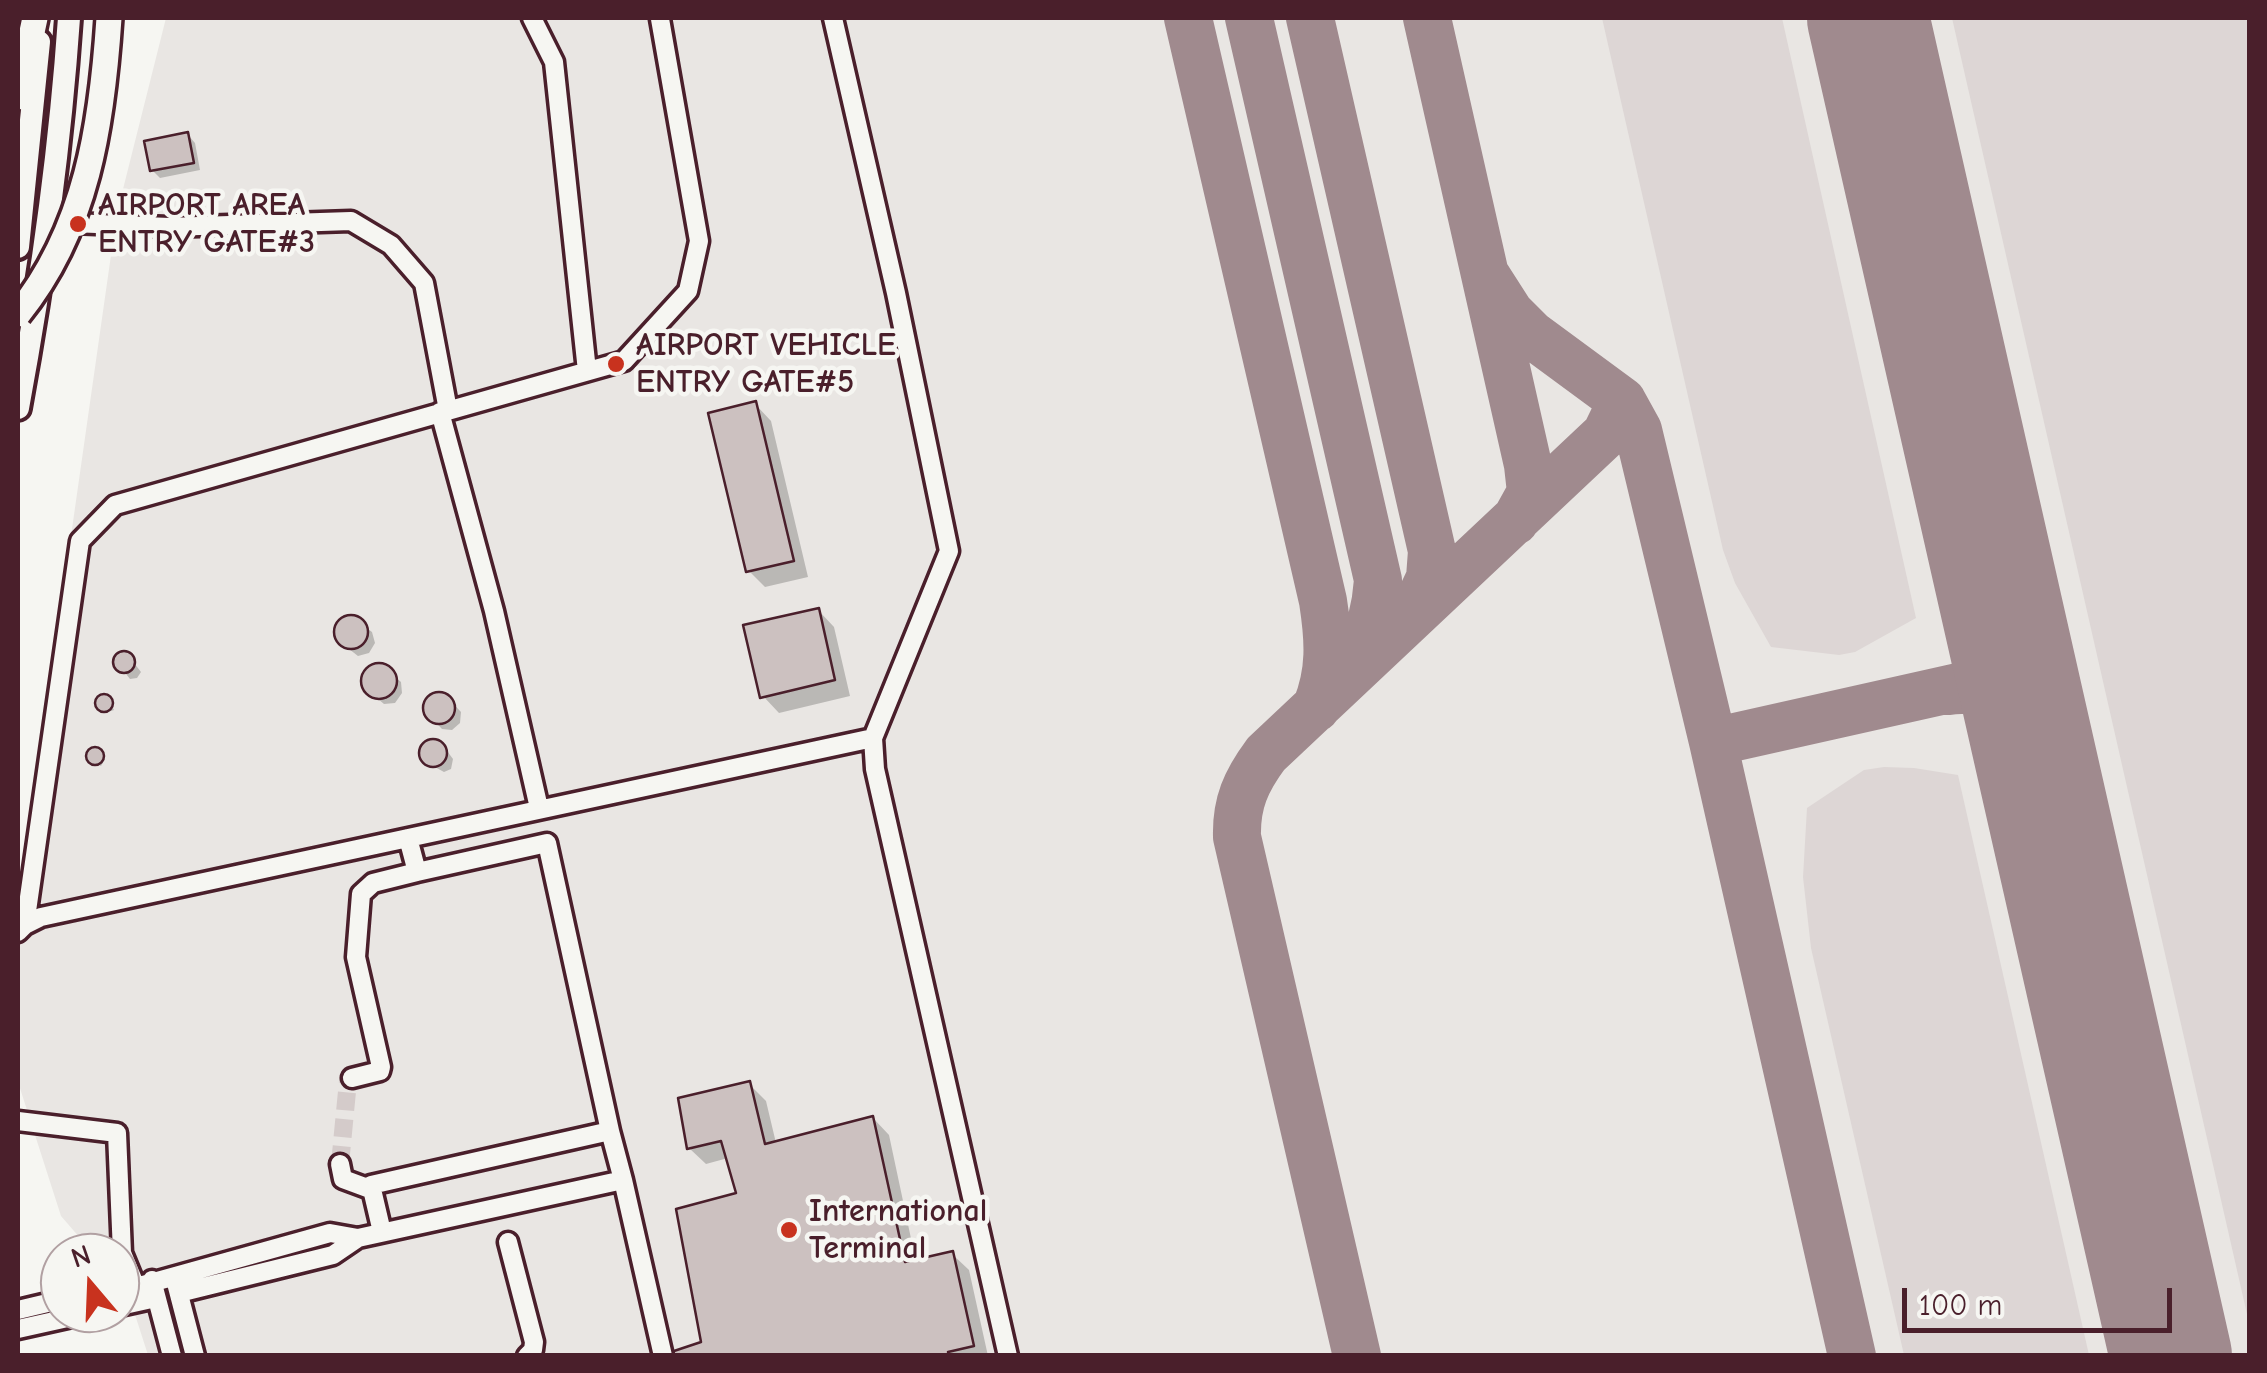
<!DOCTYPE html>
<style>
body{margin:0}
#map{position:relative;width:2267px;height:1373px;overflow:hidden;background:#f6f6f2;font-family:"Comic Neue",sans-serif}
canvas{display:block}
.frame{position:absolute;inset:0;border:20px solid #4a1f2b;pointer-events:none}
.north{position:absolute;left:40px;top:1233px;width:100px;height:100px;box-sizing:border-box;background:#f6f6f2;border:2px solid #b1a0a2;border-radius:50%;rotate:341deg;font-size:28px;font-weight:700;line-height:40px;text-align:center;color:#4a1f2b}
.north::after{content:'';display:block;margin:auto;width:35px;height:45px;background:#c8321e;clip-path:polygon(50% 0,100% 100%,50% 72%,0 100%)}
.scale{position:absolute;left:1902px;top:1288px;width:270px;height:45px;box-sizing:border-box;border:5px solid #4a1f2b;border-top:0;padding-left:12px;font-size:30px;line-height:35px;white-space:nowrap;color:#4a1f2b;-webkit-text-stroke:8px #f6f6f2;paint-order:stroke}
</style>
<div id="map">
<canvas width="2267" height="1373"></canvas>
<div class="frame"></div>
<div class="north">N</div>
<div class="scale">100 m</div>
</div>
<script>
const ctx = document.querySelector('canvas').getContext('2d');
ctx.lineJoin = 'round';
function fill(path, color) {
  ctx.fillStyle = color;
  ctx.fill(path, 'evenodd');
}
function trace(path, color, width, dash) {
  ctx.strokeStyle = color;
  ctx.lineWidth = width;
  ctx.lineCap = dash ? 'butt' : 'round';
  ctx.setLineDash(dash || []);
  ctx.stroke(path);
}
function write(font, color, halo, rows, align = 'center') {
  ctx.font = font + ' "Comic Neue",sans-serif';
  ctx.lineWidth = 9;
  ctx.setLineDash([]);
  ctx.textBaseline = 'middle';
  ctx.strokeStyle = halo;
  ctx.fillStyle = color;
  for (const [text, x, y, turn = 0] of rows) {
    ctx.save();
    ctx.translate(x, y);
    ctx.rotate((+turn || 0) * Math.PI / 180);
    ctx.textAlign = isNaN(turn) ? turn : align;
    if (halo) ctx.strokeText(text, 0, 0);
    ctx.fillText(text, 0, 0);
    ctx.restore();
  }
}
fill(new Path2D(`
 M166,18h2083v1337h-2101l-19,-59 -9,-10v-33h-27l-32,-37 -43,-134v-174l99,-695z`), '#e9e6e3');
fill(new Path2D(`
 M1602,18h180l134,600 -61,34 -16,3 -68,-8 -36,-64 -12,-33z
 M1952,18h297v1305z
 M1884,767l30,1 44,7 131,580h-185l-93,-407 -8,-71 4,-69 57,-38z`), '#ddd6d5');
fill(new Path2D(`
 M188,135l7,8 5,27 -40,8 -8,-8z
 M755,404l16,17 37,156 -43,10 -16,-16z
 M818,610l16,17 16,69 -71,17 -16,-17z
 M353,618l19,14 3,11 -6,10 -11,3 -18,-14 -3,-12 5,-9z
 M127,654l14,18 -4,6 -7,1 -14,-18 3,-6z
 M382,666l19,16 1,11 -7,10 -11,1 -19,-16 -1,-11 7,-9z
 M434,695h11l16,17 -1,11 -8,7 -10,-1 -16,-17v-10z
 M107,698l7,12 -9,3 -6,-12z
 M428,742h10l9,9 6,8 -2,10 -7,3 -20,-11 -2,-11z
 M93,751l12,8 -4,7 -12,-7z
 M749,1084l17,17 10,42 97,-25 16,17 27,127 36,-8 17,16 19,86h-314l30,-13 35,-148 -11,-37 -22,6 -17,-16z`), '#0003');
trace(new Path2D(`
 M1188,18l135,583c6,39 8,70 -7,107
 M1249,18l129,562c-2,30 -9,55 -21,83
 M1310,18l122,533 -2,27 -16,34
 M1427,18l101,447 3,27 -16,29
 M1485,274l25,39 21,21 91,67 16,29 75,312 139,614
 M1948,691c46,-4 68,-1 82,45
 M1713,742l250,-56c35,-16 46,-29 41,-68
 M1357,1356l-120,-519c-1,-34 9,-56 29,-83l340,-320 16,-33`), '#a08a8e', 48);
trace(new Path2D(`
 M1868,18l303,1338`), '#a08a8e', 122);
const building = new Path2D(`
 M188,132l6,31 -44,8 -6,-30z
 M756,401l38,160 -48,11 -38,-159z
 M819,608l16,72 -75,18 -17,-73z
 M334 632a17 17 0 1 1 34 0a17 17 0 1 1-34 0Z
 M113 662a11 11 0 1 1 22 0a11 11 0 1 1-22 0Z
 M361 681a18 18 0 1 1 36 0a18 18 0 1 1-36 0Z
 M423 708a16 16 0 1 1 32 0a16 16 0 1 1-32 0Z
 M95 703a9 9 0 1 1 18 0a9 9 0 1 1-18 0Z
 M419 753a14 14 0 1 1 28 0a14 14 0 1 1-28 0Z
 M86 756a9 9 0 1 1 18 0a9 9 0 1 1-18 0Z
 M750,1081l15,63 108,-28 32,146 48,-11 21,95 -26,6 1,4h-277l-1,-4 30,-10 -25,-133 60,-16 -15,-52 -34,8 -9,-51z`);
fill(building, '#ccc1c0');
trace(building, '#4a1f2b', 2.5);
trace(new Path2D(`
 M340,1164l8,-83 4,-3`), '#d4cbca', 18, [18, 9]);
const minor = new Path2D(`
 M532,18l22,44 33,309
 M833,18l63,275 53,258 -76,187 2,31 133,587
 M72,223l97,4 182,-6 40,24 33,38 24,127
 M440,412l54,199 45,197
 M408,838l9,34 130,-29 63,288
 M25,925l16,-8 832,-179
 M18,932l7,-7 55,-384 35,-36 509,-144 64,-70 11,-50 -39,-222
 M352,1078l28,-7 1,-4 -25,-110 5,-63 12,-11 44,-11
 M18,1121l99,12 5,120 14,34
 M340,1164l3,15 27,10
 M382,1232l-11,-47 239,-54 13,49
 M358,1238l265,-58 40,176
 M508,1242l26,100 -1,8 -6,6
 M152,1280l20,76
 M176,1283l19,73
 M120,1287h16l194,-54 28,5 -25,17 -154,38
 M120,1306l36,-8
 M18,1310l42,-10
 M18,1329l72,-16`);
const major = new Path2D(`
 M18,247l21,-205
 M18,408c24,-130 42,-259 51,-390`);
const highway = new Path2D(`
 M18,97l17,-79`);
trace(minor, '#4a1f2b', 25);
trace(major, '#4a1f2b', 30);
trace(highway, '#4a1f2b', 32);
trace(minor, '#f6f6f2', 18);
trace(major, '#f6f6f2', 22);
trace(highway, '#f6f6f2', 25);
const highwayBridge = new Path2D(`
 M18,314c69,-85 84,-190 91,-296`);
trace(highwayBridge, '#4a1f2b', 32, []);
trace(highwayBridge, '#f6f6f2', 25);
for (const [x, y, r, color] of [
 [78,224,10,"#c8321e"],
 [616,364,10,"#c8321e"],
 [789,1230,10,"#c8321e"]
]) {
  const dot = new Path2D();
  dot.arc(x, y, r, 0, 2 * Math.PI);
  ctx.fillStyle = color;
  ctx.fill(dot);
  trace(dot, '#f6f6f2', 4);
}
write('bold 32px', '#4a1f2b', '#f6f6f2', [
 ["AIRPORT AREA",98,206],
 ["ENTRY GATE#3",98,243],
 ["AIRPORT VEHICLE",636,346],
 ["ENTRY GATE#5",636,383],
 ["International",809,1212],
 ["Terminal",809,1249]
], 'left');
</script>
